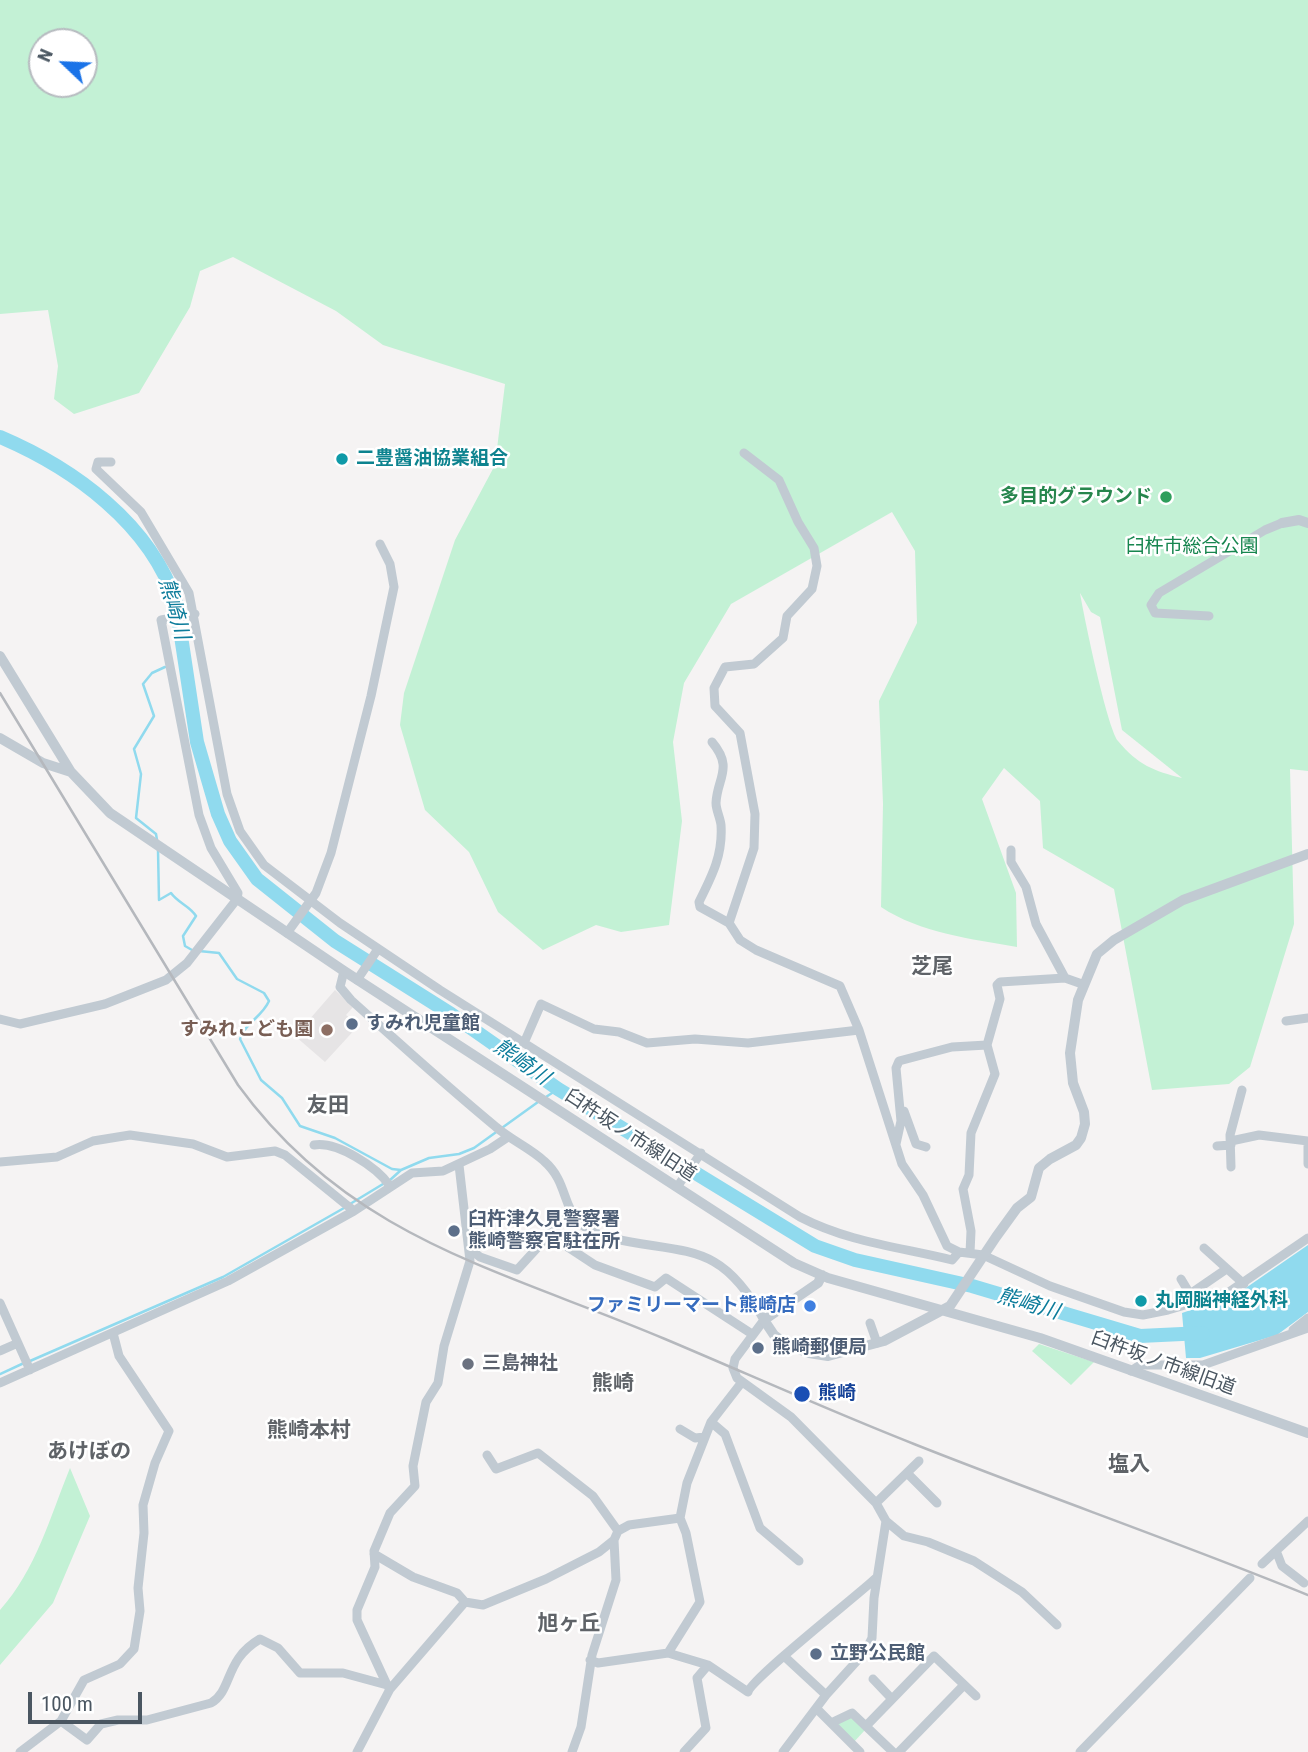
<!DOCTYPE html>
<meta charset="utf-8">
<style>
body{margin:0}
#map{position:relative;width:1308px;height:1752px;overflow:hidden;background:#f5f3f3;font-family:"Roboto Condensed",sans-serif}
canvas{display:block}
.north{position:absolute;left:28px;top:28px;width:70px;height:70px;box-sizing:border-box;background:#fff;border:2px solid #b7bbc0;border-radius:50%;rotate:293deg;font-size:19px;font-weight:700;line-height:28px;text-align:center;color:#4a5661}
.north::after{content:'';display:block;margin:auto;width:24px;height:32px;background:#1a73e8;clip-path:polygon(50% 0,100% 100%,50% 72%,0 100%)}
.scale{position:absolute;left:28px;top:1692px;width:114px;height:32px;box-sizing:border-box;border:4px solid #4a5661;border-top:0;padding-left:9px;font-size:21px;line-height:24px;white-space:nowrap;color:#4a5661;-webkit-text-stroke:5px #fff;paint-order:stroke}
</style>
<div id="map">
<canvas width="1308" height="1752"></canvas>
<div class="north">N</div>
<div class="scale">100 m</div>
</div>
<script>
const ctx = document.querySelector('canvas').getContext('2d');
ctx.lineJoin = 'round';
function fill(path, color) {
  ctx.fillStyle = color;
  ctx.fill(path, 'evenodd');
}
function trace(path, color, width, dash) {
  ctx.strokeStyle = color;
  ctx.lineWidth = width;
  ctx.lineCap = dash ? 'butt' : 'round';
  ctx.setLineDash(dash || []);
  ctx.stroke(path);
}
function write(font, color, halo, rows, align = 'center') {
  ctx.font = font + ' "Roboto Condensed","Noto Sans JP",sans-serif';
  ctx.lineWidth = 5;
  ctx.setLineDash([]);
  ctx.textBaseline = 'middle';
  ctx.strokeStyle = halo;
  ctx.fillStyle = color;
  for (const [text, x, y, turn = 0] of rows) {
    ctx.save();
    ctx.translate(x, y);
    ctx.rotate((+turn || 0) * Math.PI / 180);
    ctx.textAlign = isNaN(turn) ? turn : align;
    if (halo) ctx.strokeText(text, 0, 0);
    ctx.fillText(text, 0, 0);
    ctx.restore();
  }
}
fill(new Path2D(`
 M335,990l18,17 -7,8 13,10 -34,37 -30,-26z`), '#e6e4e5');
fill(new Path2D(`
 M0,0h1308v771l-18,-2 4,155 -44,143 -21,17 -77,6 -38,-201 -71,-41 -3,-47 -36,-33 -22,31 34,94 1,54c-45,-8 -97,-14 -136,-40l2,-103 -4,-103 38,-78 -2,-72 -23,-39 -161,92 -47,79 -11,59 9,79 -13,104 -48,7 -25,-7 -53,25 -45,-38 -29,-60 -44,-42 -25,-85 4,-32 51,-153 40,-75 10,-81 -122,-39 -47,-34 -103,-54 -33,14 -10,36 -51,86 -65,21 -20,-15 4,-33 -10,-56 -48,4zM42,42h42v42h-42zM1080,593l11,19 9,5 22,113 60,48c-28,-7 -44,-13 -64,-37 -11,-14 -34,-124 -38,-148z
 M1039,1344l55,18 -23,23 -39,-34z
 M70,1468l20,48 -37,87 -53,62v-55c36,-40 50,-93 70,-142z
 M850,1716l15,14 -12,13 -16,-20z`), '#c3f1d5');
fill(new Path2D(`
 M1308,1245v67l-31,23 -77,23h-14l-4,-45 55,-19z`), '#90daee');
trace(new Path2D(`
 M157,840l-1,-6 -20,-16 5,-44 -7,-25 20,-33 -11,-32 9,-11 13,-6
 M158,850l1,50 12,-7c7,10 19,13 25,23l-13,20 2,10 7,4
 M199,951l20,2 18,26 27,14 5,8c-7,16 -24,22 -29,38l21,41 21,18 18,28 35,12 57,31 9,1
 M546,1097l12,-8
 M389,1181l12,-11 28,-12 30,-4 15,-6 64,-46
 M350,1204l33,-20
 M30,1361l193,-84 121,-69
 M0,1374l24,-11`), '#90daee', 2.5);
trace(new Path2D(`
 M0,437c73,31 151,87 176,166l21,139 21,72 12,27 27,38 78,62 116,73 107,75 257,157 40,14 117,26 168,50 63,-3`), '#90daee', 14);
trace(new Path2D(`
 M111,462h-13l-2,7 45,43 48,81 38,201 13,37 24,34 76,58 100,67 360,227c48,25 99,30 152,43l7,-8
 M1209,616l-54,-3 -4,-8 8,-12 106,-63 17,-7
 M712,742c22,26 5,36 4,61 0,7 4,14 5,22 2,30 -9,51 -22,77l1,5 29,16 11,17 16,10 84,36 19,44 43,134 21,31 24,51 12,6 24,3 67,31 74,26 19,3 25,-5 61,-18 79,-54
 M1011,850v12l15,25 10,37 29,54
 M729,923l25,-75 1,-34 -15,-81 -25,-27 -1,-18 11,-21 29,-3 29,-26 4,-22 25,-27 5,-23 -3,-18 -16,-26 -19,-42 -35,-27
 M287,933l29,-40 15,-40 40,-157 23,-109 -4,-23 -10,-20
 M344,971l-4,16 11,13c48,43 95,86 145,127 15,13 34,21 48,34 32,28 10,62 66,77 78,17 110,2 154,82l-29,39 -2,9 4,10 54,39 85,86 10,18 18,15 24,6 46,19 48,31 35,33
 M357,980l21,-31
 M0,1019l20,5 85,-20 61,-24 21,-17 50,-64 1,-6 -27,-45 -12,-33 -38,-195 34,-6
 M1286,1021l22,-3
 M524,1043l17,-39 53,25 25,3 28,11 48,-4 53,4 111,-13
 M904,1111l12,33 10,3
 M1231,1141l28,-6 49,6
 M1308,1141v23
 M896,1144l5,-23 -5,-53 3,-7 53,-14 35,-2
 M314,1145c23,-4 63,22 76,41
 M1217,1146l14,-1
 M0,1162l57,-5 36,-16 37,-6 63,9 34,13 48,-6 10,4 69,56
 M459,1165l11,96 -26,85 -6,37 -12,19 -13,64 2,20 -25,27 -16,38 1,16 -18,43v10l30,65 3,4 75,-87 18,3 63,-26 53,-27 15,-12 4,-9 11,-6 51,-7
 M1231,1167l-1,-32 12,-45
 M677,1187l24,-34
 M551,1231l9,11 35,23 60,22 11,-9 86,56
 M1204,1248l40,36
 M470,1249l10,8 37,13 52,-57
 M970,1253l1,-22 -8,-42 6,-14 2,-42 24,-59 -8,-29 13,-46 -3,-14 3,-3 65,-4 17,6
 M1181,1279l9,15 35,-24
 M0,1303l30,67
 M870,1323l7,20
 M1293,1330l15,-12
 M0,1351l18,-8
 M1131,1371l9,-6h63l105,-37
 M0,1383l228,-102 126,-70 58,-38 31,-2 47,-22 18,-12
 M711,1422l14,12 35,94 39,33
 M680,1429l15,9 10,-1
 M487,1455l9,14 42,-16 55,43 25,35
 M907,1473l30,30
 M876,1503l43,-42
 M1277,1553l5,13 22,17
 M374,1554l39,23 44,16 8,9
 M1262,1564l46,-43
 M668,1653l32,-51 -14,-69 -6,-15 7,-35 24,-61 31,-40
 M785,1657l41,38
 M590,1660l8,3 70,-10 40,12 40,27c3,-13 110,-97 128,-114
 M873,1679l19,20
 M817,1709l43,43
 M61,1721l26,19 14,-16 17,-4h29l64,-17c22,-13 13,-43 49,-64l18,9 22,25h43l44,12
 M831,1723l21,-10 41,39
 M866,1726l68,-70 42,40
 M20,1752l41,-31 23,-41 36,-16 14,-15 6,-38 -2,-23 6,-55 -1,-28 12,-42 14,-32 -50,-75 -6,-23
 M357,1752l33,-63
 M572,1752l9,-25 11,-72 24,-75 -2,-40
 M684,1752l22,-24 -9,-50 11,-13
 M783,1752l43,-57 39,-43 7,-14 2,-40 12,-77
 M899,1752l65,-67
 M1080,1752l170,-174`), '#c1cad2', 9);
trace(new Path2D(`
 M1282,523l17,-3 9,3
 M0,656l71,116 39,41 234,158 450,292 34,15 212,60 268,95
 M0,738l43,25 28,9
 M822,1275l-4,8 -54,37 10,15 12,9 23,9 19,3 56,-15 66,-35 46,-69 21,-29 14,-11 8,-29 11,-9 26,-14 5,-7 4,-14 -1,-12 -11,-29 -3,-30 8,-53 19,-46 17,-14 69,-40 125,-46`), '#c1cad2', 10);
trace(new Path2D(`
 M0,693l238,392c112,154 262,184 427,254 83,35 165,72 249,105 131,52 264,98 394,151`), '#b5b8bd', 2.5);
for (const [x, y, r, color] of [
 [342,459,7,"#0f9aa8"],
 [1166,497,7,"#2e9e5b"],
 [352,1024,7,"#5c6f8a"],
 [327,1030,7,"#8d6e63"],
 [454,1231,7,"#5c6f8a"],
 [1141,1301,7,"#0f9aa8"],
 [810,1306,7,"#3f7fe0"],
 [758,1348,7,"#5c6f8a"],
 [468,1364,7,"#6b7280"],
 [802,1394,9,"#1a4fb4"],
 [816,1654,7,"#5c6f8a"]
]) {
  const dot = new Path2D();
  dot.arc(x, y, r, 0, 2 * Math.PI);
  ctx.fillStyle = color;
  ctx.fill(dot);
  trace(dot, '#fff', 2.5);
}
write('bold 19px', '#0d838f', '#fff', [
 ["二豊醤油協業組合",356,459],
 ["丸岡脳神経外科",1155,1301]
], 'left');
write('bold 19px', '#27864d', '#fff', [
 ["多目的グラウンド",1152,497]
], 'right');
write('19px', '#17864f', '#fff', [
 ["臼杵市総合公園",1192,547]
]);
write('bold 19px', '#4e5e75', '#fff', [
 ["すみれ児童館",366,1024],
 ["臼杵津久見警察署",468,1220],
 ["熊崎警察官駐在所",468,1242],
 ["熊崎郵便局",772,1348],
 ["立野公民館",830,1654]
], 'left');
write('bold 19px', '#785e54', '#fff', [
 ["すみれこども園",313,1030]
], 'right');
write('19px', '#4a5661', '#fff', [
 ["臼杵坂ノ市線旧道",630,1136,33],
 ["臼杵坂ノ市線旧道",1163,1364,20]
]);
write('bold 19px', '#366cbe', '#fff', [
 ["ファミリーマート熊崎店",796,1306]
], 'right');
write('bold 19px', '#5b616d', '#fff', [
 ["三島神社",482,1364]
], 'left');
write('bold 19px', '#164399', '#fff', [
 ["熊崎",818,1394]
], 'left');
write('italic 21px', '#0c7c9b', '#fff', [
 ["熊崎川",173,609,74],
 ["熊崎川",521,1063,35],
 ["熊崎川",1028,1305,16]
]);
write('bold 21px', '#5f6368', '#fff', [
 ["芝尾",932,968],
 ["友田",328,1107],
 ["熊崎",613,1385],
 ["熊崎本村",309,1432],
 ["あけぼの",89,1453],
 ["塩入",1129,1466],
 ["旭ヶ丘",569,1625]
]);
</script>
